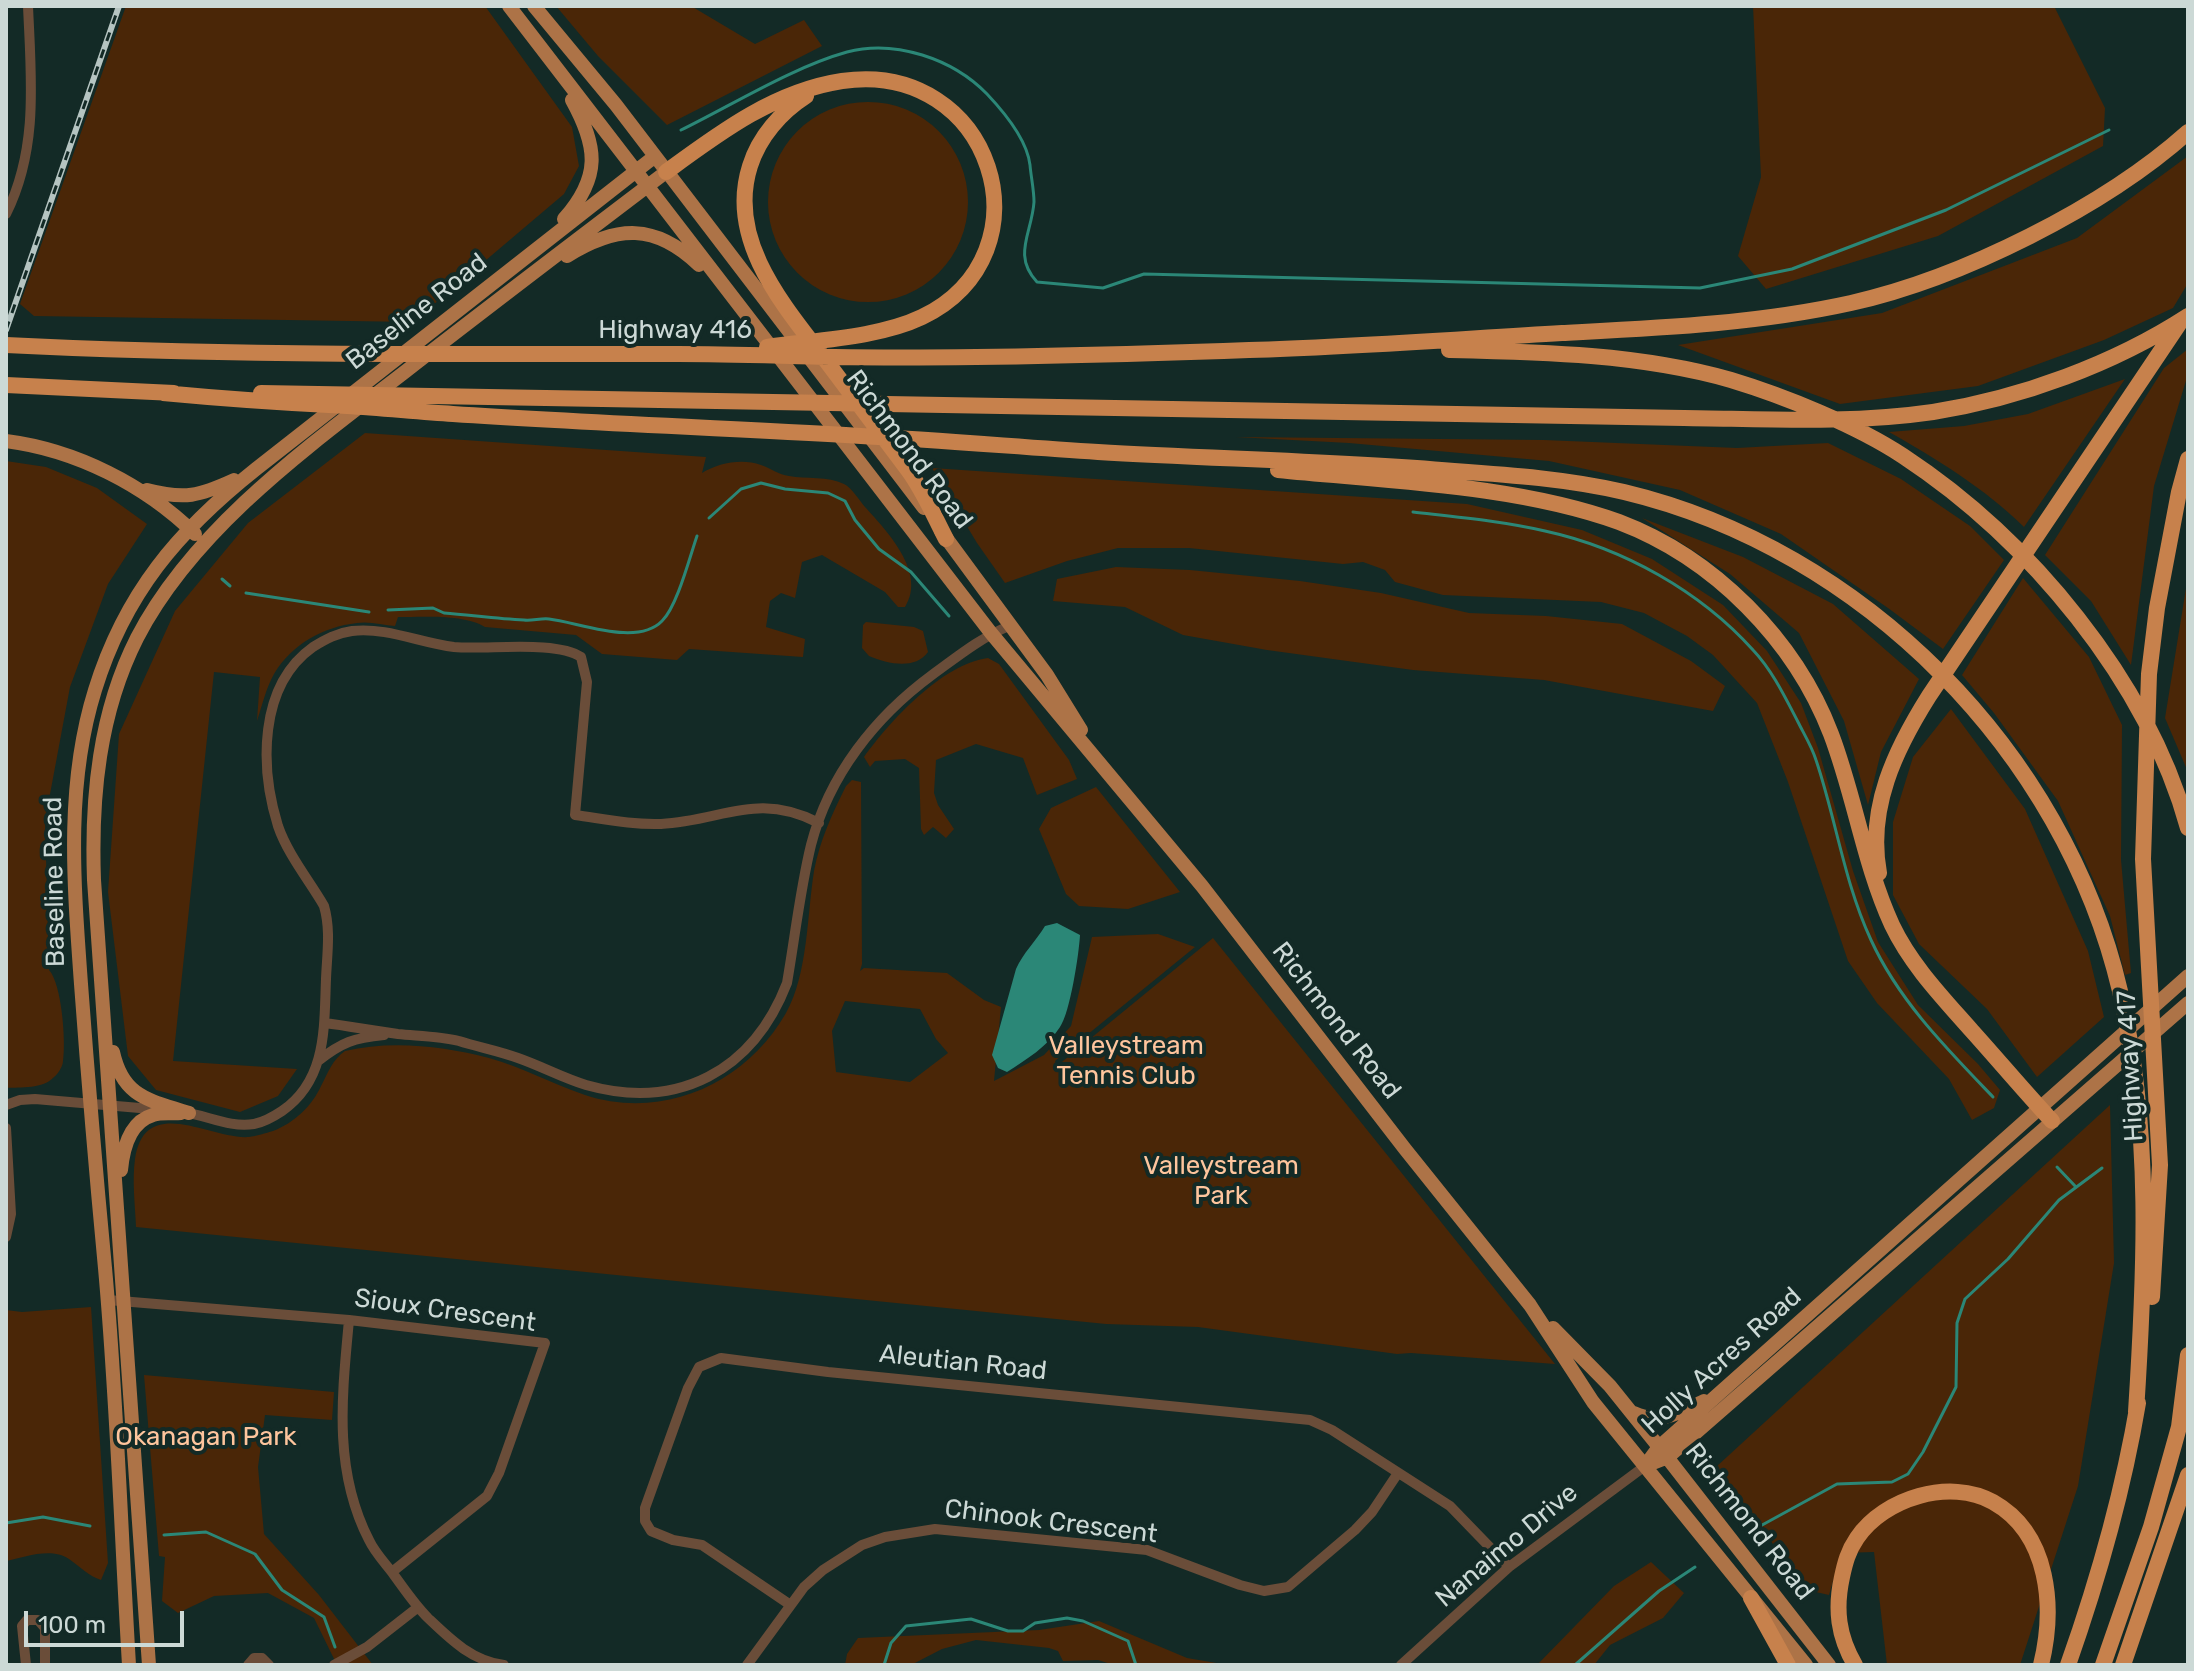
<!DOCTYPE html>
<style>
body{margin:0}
#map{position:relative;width:2194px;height:1671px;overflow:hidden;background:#132a26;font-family:Rubik,sans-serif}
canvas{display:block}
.frame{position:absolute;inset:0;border:8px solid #ccd9d6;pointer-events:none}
.scale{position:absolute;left:24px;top:1611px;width:160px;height:36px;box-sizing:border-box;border:4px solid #ccd9d6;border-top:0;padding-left:10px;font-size:24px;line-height:28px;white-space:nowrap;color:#ccd9d6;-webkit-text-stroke:6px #132a26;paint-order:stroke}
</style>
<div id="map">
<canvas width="2194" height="1671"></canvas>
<div class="frame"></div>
<div class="scale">100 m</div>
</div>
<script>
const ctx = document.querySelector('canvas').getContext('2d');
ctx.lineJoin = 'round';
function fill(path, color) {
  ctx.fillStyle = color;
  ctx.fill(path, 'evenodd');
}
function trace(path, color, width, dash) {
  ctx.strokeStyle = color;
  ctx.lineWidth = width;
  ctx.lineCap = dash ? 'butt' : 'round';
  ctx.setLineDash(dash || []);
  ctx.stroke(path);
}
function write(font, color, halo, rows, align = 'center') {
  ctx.font = font + ' Rubik,sans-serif';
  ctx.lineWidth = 8;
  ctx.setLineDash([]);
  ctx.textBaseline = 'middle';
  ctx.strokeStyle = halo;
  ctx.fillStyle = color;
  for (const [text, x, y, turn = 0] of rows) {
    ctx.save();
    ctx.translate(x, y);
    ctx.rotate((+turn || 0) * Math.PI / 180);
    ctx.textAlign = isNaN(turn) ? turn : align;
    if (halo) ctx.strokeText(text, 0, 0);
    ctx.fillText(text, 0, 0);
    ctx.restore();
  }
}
fill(new Path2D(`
 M126,6h359l87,121 7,39 -15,28 -151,128 -379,-6 -14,-12z
 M556,6h135l64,38 49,-24 18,26 -155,79 -69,-69z
 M1753,6h301l51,102 -2,38 -165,90 -172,53 -28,-33 23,-79z
 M768 202a100 100 0 1 1 200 0a100 100 0 1 1-200 0Z
 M2188,156v127l-15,25 -69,32 -126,46 -138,18 -162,-59 204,-32 195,-75z
 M2188,349v25l-34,112 -23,179 -40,-64 -46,-46 119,-187z
 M2125,379l-101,148c-40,-39 -87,-68 -135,-95l75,-6 64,-12z
 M365,433l341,24 -4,16c16,-10 40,-15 59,-8 9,3 18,10 28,11 17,3 39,0 55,8 8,4 15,16 21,23 22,24 62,66 40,100h-7l-13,-15 -63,-37 -20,7 -7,36 -14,-5 -11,8 -4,26 39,12 -2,18 -114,-8 -12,11 -75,-6 -26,-19 -91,-8c-20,-13 -63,-10 -87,-10l-3,9c-12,-1 -26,-5 -38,-3 -34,4 -65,21 -83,51 -8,14 -12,32 -17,47l3,-44 -46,-5 -41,389 124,8 -19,27 -38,16 -84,-22 -28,-34 -20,-164 11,-158 56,-123 73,-88z
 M1236,437l308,3 193,8 91,-5 73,36 69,47 34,34 -61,89 -55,-41 -107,-74 -101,-44 -131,-29 -200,-18z
 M6,461l40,6 51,21 50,36 -39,60 -38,103 -25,134 4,149c13,14 17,72 14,91 0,5 -5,13 -9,16 -11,12 -33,10 -48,11z
 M932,468l535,36 115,26 70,29 71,46 44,46 34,52 17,45 35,123 25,71 40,63 60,59 22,26 -6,18 -22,12 -23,-41 -72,-76 -29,-42 -60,-179 -31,-79 -44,-48 -26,-19 -43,-23 -43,-11 -158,-7 -48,-13 -10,-12 -22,-8 -20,2 -154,-16h-71l-51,13 -62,22 -28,-40z
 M1642,518l101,39 90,47 86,75 -38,73 -13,53 -24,-84 -45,-88 -69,-59z
 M1116,567l74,3 110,11 81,12 88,20 77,3 76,8 69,37 34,25 -12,25 -169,-31 -131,-10 -146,-20 -84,-15 -58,-28 -72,-6 4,-22z
 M2188,576v196l-23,-54z
 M2023,578l66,79 33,68 -1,135 10,113 -6,2 -15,-59 -52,-115 -64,-88 -32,-38z
 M866,622l48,5 9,4 5,21c-13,18 -40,12 -59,4l-7,-8 1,-23z
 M988,658l11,6 70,96 8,19 -40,16 -14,-37 -47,-14 -40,16 -2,33 4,12 16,24 -8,9 -13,-11 -9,8 -3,-6 -2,-61 -14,-9 -30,2 -5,6 -6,-10c26,-36 78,-93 124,-99z
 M1951,709l74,100 63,142 16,66 -67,60 -50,-68 -68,-65 -26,-49v-73l20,-65z
 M852,780l9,2 1,182 -2,7 4,-3 83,5 37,27 17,7 -7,74 50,-26 27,-29 21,-89 66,-3 37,13 -140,114 2,5 156,-128 342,426 -144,-11 -14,1 -199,-27 -92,-3 -970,-97c-1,-22 -4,-47 -1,-68 10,-66 76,-19 114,-22 7,-1 17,-4 24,-6 21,-8 39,-25 48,-45 7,-13 11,-26 24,-35 45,-11 99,-5 144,7 33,9 63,26 96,37 79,26 161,-12 201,-82 22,-39 21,-98 28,-142 6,-31 18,-57 32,-85zM845,1001l75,8 16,30 12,14 -38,29 -74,-10 -4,-41z
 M1096,787l84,105 -52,17 -49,-3 -13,-12 -27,-65 12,-21z
 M2110,1105l4,158 -36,223 -58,179h-133l-13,-113 -33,1 -12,42 -22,-5 -91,-123z
 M91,1307l17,256 -7,17c-12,-4 -21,-13 -32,-21 -18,-12 -44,-2 -63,2v-251l16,2z
 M144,1375l190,17 -2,28 -67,-5 -7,52 6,67 55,61 54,70h-36l-23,-47 -46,-25 -54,3 -36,17 -16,-12 3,-44 -6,-1z
 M1651,1562l33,31 -21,25 -53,27 -16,20h-57l77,-79z
 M1099,1621l88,37 41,7h-114l-16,-5 -35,1 -5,-10 -9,-3 -73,-8 -34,9 -31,16h-66l2,-11 11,-16 181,-8z`), '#4a2607');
fill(new Path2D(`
 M1057,923l23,12c-1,19 -10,78 -20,92 -13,20 -33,32 -53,45l-9,-4 -6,-13 24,-86c7,-16 20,-28 29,-43z`), '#2b8777');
trace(new Path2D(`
 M681,130c51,-25 112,-63 166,-78 48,-13 106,7 140,42 17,18 40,45 43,71 1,12 4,25 4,37 -2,31 -22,53 3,80l66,6 41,-14 556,14 92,-19 154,-59 163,-80
 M1413,512c44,5 89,9 132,19 78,17 155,60 208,119 19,20 32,47 45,72 6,12 14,25 18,38 20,59 28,122 55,180 28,61 76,109 122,157
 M709,518l32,-29 20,-6 24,6 43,4 17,8 10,19 24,29 32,23 38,44
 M222,579l8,7
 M246,593l123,19
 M388,610l45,-2 11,5c27,2 53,6 80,7 8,1 17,-2 25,-1 29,3 88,28 113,2 15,-14 28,-65 35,-85
 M2057,1167l19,20
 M6,1523l37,-6 47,9
 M1753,1530l84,-46 55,-2 16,-8 15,-22 33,-65 1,-64 8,-24 43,-40 51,-59 43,-32
 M164,1535l42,-3 49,22 27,36 42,27 11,30
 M884,1665l7,-22 15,-17 65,-7 37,12h15l12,-8 32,-5 16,3 45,20 8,24
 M1575,1665l84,-74 36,-24`), '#2b8777', 3);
trace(new Path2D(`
 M6,214c33,-66 25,-137 22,-208
 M325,1023c24,3 49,8 73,11 20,2 41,2 61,7 19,6 40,10 59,17 23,8 45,20 68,27 92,26 167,-14 201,-102 8,-46 13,-93 24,-138 18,-70 64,-128 121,-170 25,-18 48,-37 77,-49
 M318,1061c24,-19 36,-23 66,-26
 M6,1105l14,-5 15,-1 128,11
 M182,1112c25,3 47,16 72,12 11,-2 19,-7 28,-13 45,-31 42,-83 44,-132 1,-25 5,-49 -2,-73 -15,-26 -36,-51 -46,-80 -18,-58 -20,-140 35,-179 13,-8 24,-14 39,-16 35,-4 68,12 102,16 33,3 102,-7 127,10l6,25 -12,133c29,4 56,10 86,9 62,-3 95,-33 158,-1
 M6,1128l5,86 -5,23
 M108,1300l241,20 196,23 -46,130 -12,23 -95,76
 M349,1320c-7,76 -16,150 20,220 6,13 17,24 25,35 11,15 21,30 34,43 22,21 44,43 76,47
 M789,1604l-87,-59 -29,-5 -22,-9 -6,-10v-13l43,-120 11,-21 22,-9 107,14 482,48 22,10 118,76 59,61
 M26,1665l-4,-39 5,-6h11l7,8v37
 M248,1665l6,-7h8l7,7
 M334,1665l33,-18 50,-39
 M747,1665l57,-78 19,-17 39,-25 23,-8 50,-8 212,21 93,35 24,6 24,-4 67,-57 17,-18 26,-39
 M1401,1665l108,-98 136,-101`), '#6a4d39', 10);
trace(new Path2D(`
 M509,6l482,627 211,253 203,263 125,156 63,97 213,263
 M534,6l82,99 308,403
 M564,219c37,-42 34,-72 8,-119
 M567,256c50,-31 88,-33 132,9
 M6,441c70,9 139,44 189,93
 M147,490c38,10 52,6 87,-10
 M941,531l106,144 34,55
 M113,1052c10,46 37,48 76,61
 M121,1170c2,-21 8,-48 32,-55 8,-3 19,-1 28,-2
 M1553,1328l57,58 49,61 170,218
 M1634,1413c25,12 47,-1 70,-12
 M1645,1466l14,-19 529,-471
 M1645,1466l23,-9 520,-454
 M129,1665c-8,-132 -12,-265 -24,-397 -9,-95 -17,-189 -24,-284 -7,-99 -16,-198 14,-294 30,-97 83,-159 161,-221l398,-312
 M149,1665l-55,-785c-3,-83 5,-167 43,-242 57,-110 172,-192 269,-267 86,-67 173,-133 260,-199`), '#ad7347', 14);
trace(new Path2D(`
 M806,96c-25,16 -47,41 -56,70 -24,75 35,141 77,196 27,36 54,72 81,108 15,20 26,46 38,69
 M666,172c53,-39 109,-81 176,-91 150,-22 212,172 80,236 -44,21 -107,23 -155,30
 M6,345c224,11 448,9 672,9 52,0 104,2 157,3 138,2 276,-2 414,-7 105,-3 209,-11 313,-17 97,-5 194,-9 289,-30 111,-25 253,-96 337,-171
 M1449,350c93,2 191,4 282,30 53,16 125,45 172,76 126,83 244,224 285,372
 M6,385l168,8
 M163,393c63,6 122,10 184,13 36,2 71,6 106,8 136,9 272,14 408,22 79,4 158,11 237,16 119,7 238,9 356,19 57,4 114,8 170,21 239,57 440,260 496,499 32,138 25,281 16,421
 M261,393l1423,25c83,1 167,6 249,-6 88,-14 181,-48 255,-96
 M1278,470c109,11 239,15 341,52 95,36 176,118 212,212 24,63 33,130 61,191 19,40 51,73 80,106 27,30 53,61 80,90
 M1879,873c-12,-65 16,-123 50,-177l250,-372
 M2152,1297l8,-132 -17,-306 6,-185 8,-66 22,-116 9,-33
 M1751,1598l37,67
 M1855,1665c-17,-29 -20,-56 -13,-88 3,-14 6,-26 15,-39 27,-40 93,-60 136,-36 57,32 62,106 48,163
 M2068,1665c30,-85 55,-173 70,-262
 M2103,1665l48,-138 28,-100 9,-72
 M2123,1665l65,-190`), '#c7814c', 16);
const rail = new Path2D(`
 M6,330l113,-324`);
trace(rail, '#b5c4c1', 6);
trace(rail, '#132a26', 3, [9]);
write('26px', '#ccd9d6', '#132a26', [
 ["Baseline Road",417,312,-38],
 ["Highway 416",675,330],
 ["Richmond Road",909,450,53],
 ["Baseline Road",55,882,-91],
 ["Richmond Road",1336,1021,52],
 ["Highway 417",2131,1066,-93],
 ["Sioux Crescent",445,1311,8],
 ["Holly Acres Road",1722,1361,-42],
 ["Aleutian Road",963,1363,6],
 ["Chinook Crescent",1051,1522,7],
 ["Richmond Road",1749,1522,52],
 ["Nanaimo Drive",1507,1546,-40]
]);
write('26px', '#fec59d', '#132a26', [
 ["Valleystream",1126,1046],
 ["Tennis Club",1126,1076],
 ["Valleystream",1221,1166],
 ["Park",1221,1196],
 ["Okanagan Park",206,1437]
]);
</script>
